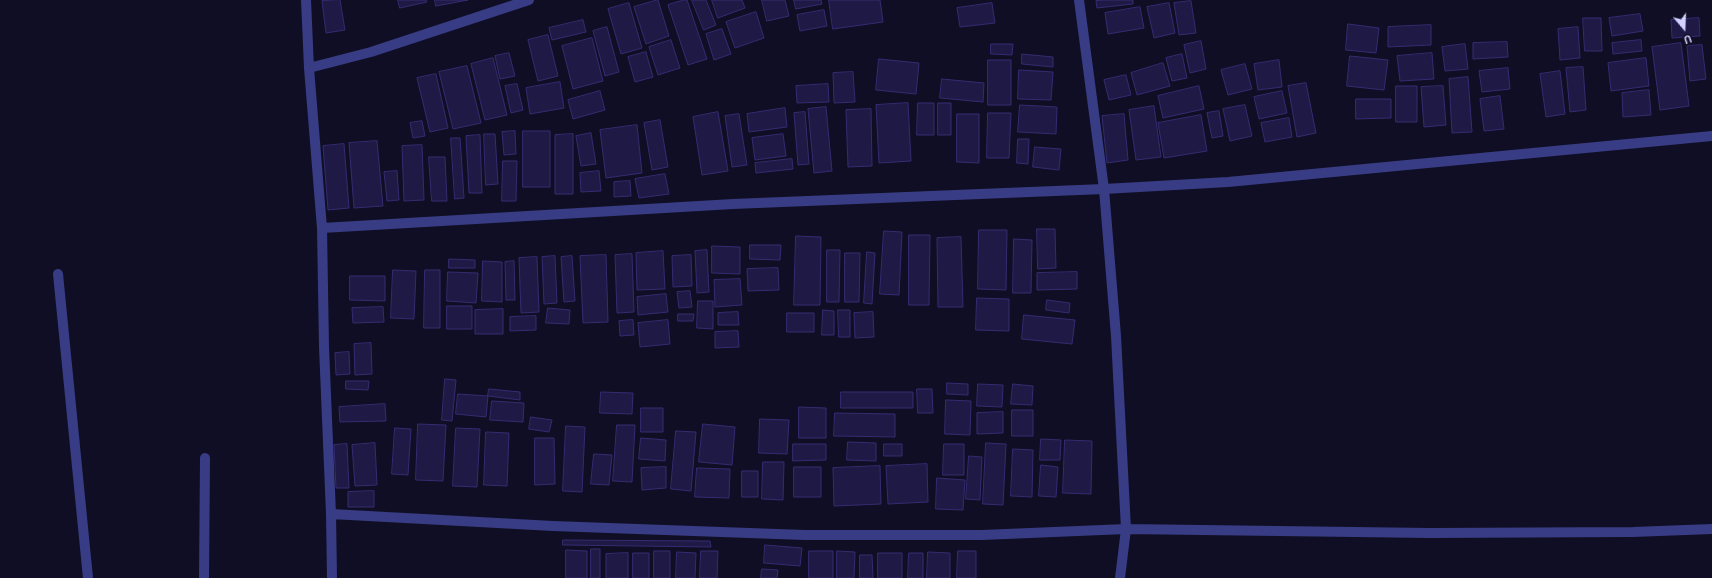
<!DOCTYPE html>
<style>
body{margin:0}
#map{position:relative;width:1712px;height:578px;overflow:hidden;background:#100e24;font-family:Ubuntu,sans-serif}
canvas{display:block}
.north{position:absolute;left:1664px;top:8px;width:40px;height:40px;-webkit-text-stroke:3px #100e24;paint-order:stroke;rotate:161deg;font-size:11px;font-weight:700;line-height:16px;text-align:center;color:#d2d1ff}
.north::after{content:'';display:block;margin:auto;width:14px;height:18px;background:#d2d1ff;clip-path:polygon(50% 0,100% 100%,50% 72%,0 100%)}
</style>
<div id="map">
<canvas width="1712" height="578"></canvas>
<div class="north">U</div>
</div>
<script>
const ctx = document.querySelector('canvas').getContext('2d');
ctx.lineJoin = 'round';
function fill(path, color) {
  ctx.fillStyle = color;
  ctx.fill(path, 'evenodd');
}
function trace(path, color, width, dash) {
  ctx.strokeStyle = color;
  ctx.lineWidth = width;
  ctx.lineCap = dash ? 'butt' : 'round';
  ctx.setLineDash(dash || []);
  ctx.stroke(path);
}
const building = new Path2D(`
 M340,0l5,30 -19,3 -4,-32z
 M398,0h28l1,2 -27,6z
 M435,0h33l-32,6z
 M658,0l11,36 -23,8 -12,-37z
 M684,0h3l20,59 -19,6 -20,-60z
 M692,0h14l10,25 -12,5z
 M712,0h30l3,8 -27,10z
 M762,0h23l4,16 -22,5z
 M794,0h27l1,4 -26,5z
 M829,0h51l3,22 -50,7z
 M1105,0h28v4l-36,4 -1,-7z
 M1191,1l5,32 -17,2 -5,-32z
 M629,3l13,45 -21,6 -13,-45z
 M992,3l3,20 -35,4 -3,-19z
 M1169,3l6,30 -21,5 -7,-31z
 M1140,7l4,21 -36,6 -3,-21z
 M824,10l3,16 -27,5 -3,-16z
 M756,12l8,26 -29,10 -9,-26z
 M1640,14l3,17 -31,5 -3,-18z
 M1583,18h18l1,33h-17z
 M1699,18l1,18 -28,2 -1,-18z
 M583,20l3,12 -34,8 -3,-12z
 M1348,24l31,4 -3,25 -30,-3z
 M1431,25v20l-43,2v-20z
 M607,27l12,45 -14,4 -12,-45z
 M1578,27l2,31 -20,2 -2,-31z
 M722,29l9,25 -17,6 -8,-26z
 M548,35l10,41 -20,5 -10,-41z
 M592,38l11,43 -30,8 -11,-43z
 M671,40l9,28 -22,7 -9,-28z
 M1641,40l1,11 -29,3 -1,-11z
 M1201,41l5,28 -16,4 -6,-28z
 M1507,42l1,15 -35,2v-16z
 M1681,43l8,63 -29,4 -8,-63z
 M991,44h22l-1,11 -21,-1z
 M1465,44l3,25 -23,2 -3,-24z
 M1702,45l4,34 -16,2 -3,-35z
 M646,52l7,25 -18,5 -7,-25z
 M509,53l6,23 -15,3 -5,-23z
 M1432,53l2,26 -34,2 -3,-25z
 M1022,54l31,3v10l-31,-3z
 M1182,54l5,24 -15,3 -6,-23z
 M1350,56l38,4 -4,30 -37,-4z
 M493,58l14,57 -22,5 -14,-56z
 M1646,58l3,28 -38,5 -3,-28z
 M879,59l40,4 -3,31 -40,-4z
 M988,60h23v45h-23z
 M1279,60l3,27 -24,3 -4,-26z
 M1163,63l7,23 -33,9 -6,-22z
 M1245,64l7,25 -24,6 -7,-25z
 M467,66l14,57 -28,6 -14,-57z
 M1583,67l3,43 -16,2 -4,-44z
 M1508,68l2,21 -28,3 -3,-21z
 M1019,70l34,2 -2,28 -33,-1z
 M1560,71l5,43 -19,3 -6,-43z
 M853,72l2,30 -21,1 -1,-30z
 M436,74l12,54 -18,4 -13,-54z
 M1126,75l5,20 -22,5 -5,-20z
 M1468,77l4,55 -20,1 -3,-54z
 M942,79l42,4 -1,19 -43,-4z
 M560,82l4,26 -34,6 -4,-26z
 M1306,83l10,50 -19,4 -9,-51z
 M517,84l6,26 -12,3 -6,-27z
 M828,84l1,18 -32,1 -1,-17z
 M1199,86l5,23 -41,9 -5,-22z
 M1396,86h21v36h-21z
 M1443,86l3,39 -22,2 -3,-40z
 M1649,90l2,25 -28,2 -1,-24z
 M600,91l5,19 -32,9 -5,-19z
 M1282,91l5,22 -28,6 -5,-22z
 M1500,96l4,33 -20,2 -4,-32z
 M1356,99h35v19l-35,1z
 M908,103l3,58 -32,2 -3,-58z
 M918,103h16v32h-17z
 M938,103h13v32h-13z
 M1020,105l37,2 -1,27 -38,-2z
 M1245,105l7,31 -22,5 -7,-32z
 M1154,106l7,51 -25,3 -7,-50z
 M826,107l6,64 -18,2 -6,-64z
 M785,108l2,19 -38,5 -2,-18z
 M871,109l1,57 -24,1 -2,-57z
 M1219,111l4,25 -11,2 -5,-25z
 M718,112l10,59 -26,4 -9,-58z
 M805,112l4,52 -11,1 -4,-52z
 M988,113h23l-2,45h-22z
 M739,114l8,51 -15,2 -7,-51z
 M957,114h22v49l-22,-1z
 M1124,114l4,46 -21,3 -5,-47z
 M1201,115l6,36 -43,7 -6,-35z
 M1289,118l3,19 -27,5 -4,-19z
 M660,120l8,47 -16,3 -8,-47z
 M422,121l3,15 -12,2 -3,-15z
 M637,125l5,48 -36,5 -6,-48z
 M515,131l1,23 -12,1 -2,-23z
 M523,131h27v56h-27z
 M591,133l5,31 -15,2 -5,-30z
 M484,134h11l3,50 -12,1z
 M573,134v60h-18v-59z
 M783,134l3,22 -31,4 -3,-22z
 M480,135l2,58h-13l-3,-57z
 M451,138h9l4,60 -9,1z
 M1018,139h11l-1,25 -11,-1z
 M377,141l6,65 -29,2 -5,-65z
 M344,144l5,64 -21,2 -5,-64z
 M422,145l2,55 -20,1 -2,-55z
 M1035,147l26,2 -2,21 -26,-3z
 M429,157h16l2,44h-15z
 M792,159l1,10 -37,4 -1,-10z
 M503,161h14l-1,40h-14z
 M397,171l2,29 -12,1 -3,-29z
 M599,171l2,20 -20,1 -1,-19z
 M665,174l4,20 -30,4 -4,-19z
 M630,181l1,15 -17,1v-15z
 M1037,229h18l1,39 -18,1z
 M979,230h28l-1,60 -28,-1z
 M884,231l18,1 -3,63 -19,-1z
 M909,235h21l-1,70h-20z
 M796,236l25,1 -1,68h-26z
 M961,237l2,70h-25l-1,-69z
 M1014,239l18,1 -1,53h-18z
 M750,245h31l-1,15 -30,-1z
 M712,246l28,1v27l-28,-1z
 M707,250l2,42 -12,1 -2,-42z
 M827,250h13l-1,52h-12z
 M663,251l2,38 -28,1 -1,-37z
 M867,252l8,1 -3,51 -8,-1z
 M845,253h15l-1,49h-14z
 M632,254l2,58 -17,1 -2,-58z
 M606,255l2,67 -25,1 -3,-67z
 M691,255l1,31 -19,1 -1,-31z
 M555,256l2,47 -13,1 -2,-47z
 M572,256l3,45 -11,1 -3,-45z
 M537,257l2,55 -18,1 -2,-55z
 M449,259l26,1v8h-26z
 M483,261l19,1v40l-20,-1z
 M514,261l1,39h-9l-1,-38z
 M778,268l1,22 -31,1 -1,-22z
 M393,270l23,1 -2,48 -23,-1z
 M425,270h15v58h-16z
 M448,272l30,1 -2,30 -29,-2z
 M1077,272v17l-40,1v-17z
 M350,276h35v25l-35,-1z
 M740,279l2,26 -27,2 -1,-27z
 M690,291l2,16 -13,1 -2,-16z
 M666,294l2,18 -30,3 -1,-18z
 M977,298l32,1v32l-33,-1z
 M1047,300l23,3 -1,10 -23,-3z
 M698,301h15v28l-16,-1z
 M447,306h25v23h-25z
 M383,307l1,15 -31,1 -1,-15z
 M548,308l22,2 -1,14 -23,-1z
 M503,309v25h-28v-24z
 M823,310l11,1v24h-12z
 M838,310h12v27h-11z
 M738,312l1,13h-21v-12z
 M873,312l1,25 -19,1 -1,-25z
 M787,313h27v19h-27z
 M678,314h16l-1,7h-15z
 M1024,315l51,5 -3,24 -50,-5z
 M536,316v14l-26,1v-14z
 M633,320l1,15 -14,1 -1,-15z
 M668,320l2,24 -30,3 -2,-24z
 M738,331l1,16 -24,1v-16z
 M371,343l1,31 -17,1 -1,-31z
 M349,352l1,22 -14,1 -1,-22z
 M445,379l11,1 -4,41 -10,-1z
 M346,381h23l-1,9 -22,-1z
 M947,383l21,1v11l-21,-1z
 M978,384l25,1 -1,22 -25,-1z
 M1013,384l20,2 -1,19 -21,-1z
 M489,389l31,3v8l-32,-4z
 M917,389h15l1,24h-15z
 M601,392l32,1 -1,21 -32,-1z
 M841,392h72v16h-72z
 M458,394l30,2 -2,21 -30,-3z
 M946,400l25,1 -1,34 -25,-1z
 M492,401l32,2 -1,19 -33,-2z
 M385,404l1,17 -46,1 -1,-15z
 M799,407l27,1v30h-27z
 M641,408h22v24h-22z
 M1012,410h21v26h-21z
 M1003,412v21l-26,1v-21z
 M835,413l60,1v23l-61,-1z
 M531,417l21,3 -3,12 -20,-3z
 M760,419l29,1 -2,34 -28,-1z
 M418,424l28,1 -3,56 -27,-1z
 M703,424l32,3 -3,38 -33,-3z
 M617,425h18l-3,57 -19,-1z
 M566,426l19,1 -3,65 -19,-1z
 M395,428l16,1 -3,46 -16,-1z
 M456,428l24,1 -3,58 -24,-1z
 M676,431l20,1 -5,59 -20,-2z
 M486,432l23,1 -2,53 -23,-1z
 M535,438h19l1,46 -20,1z
 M641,438l25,2 -1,21 -26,-2z
 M1041,439l20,1 -1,20h-20z
 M1065,440l27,1 -1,53 -28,-1z
 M848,442l28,1v18l-29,-1z
 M375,443l2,42 -22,1 -3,-41z
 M986,443l20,1 -3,61 -20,-1z
 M347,444l2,44h-13l-2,-43z
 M793,444h33v16l-33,1z
 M884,444h18v12h-18z
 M944,444h20v31h-21z
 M1013,449l20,1 -1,47 -21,-1z
 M594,454l18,1 -3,30 -18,-1z
 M969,456l13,1 -2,43 -14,-1z
 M763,462h21l-1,38 -21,-1z
 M927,464l1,38 -40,2 -2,-38z
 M1041,465l17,2 -2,30 -17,-1z
 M880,466l1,38 -47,2 -1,-38z
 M666,467v21l-24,2 -1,-22z
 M794,467h27v30h-27z
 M697,468l33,1 -1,29 -34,-1z
 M742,471h16v26h-16z
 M937,478l28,2 -2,30 -27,-1z
 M374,491v16h-26v-15z
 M563,540l147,1 1,6 -148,-2z
 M765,545l37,3 -2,18 -36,-3z
 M591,549h9v29h-9z
 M566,550l21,1v27h-21z
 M654,551h16v27h-16z
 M701,551h17l-1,27h-17z
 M809,551h24v27h-24z
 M837,551l18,1 -1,26h-17z
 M958,551h18v27h-19z
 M677,552l19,1 -1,25h-19z
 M928,552l22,1v25h-23z
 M628,553v25h-22v-24z
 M633,553h16v25h-16z
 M878,553h24v25h-24z
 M909,553h14v25h-15z
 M860,555h12l1,23h-13z
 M762,569l16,1 -1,8h-16z`);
fill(building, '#1f1a45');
trace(building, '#342c71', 1);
trace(new Path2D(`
 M306,0l3,68 13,160 2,119 7,167 1,64
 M1079,0l25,189 12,147 10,193 -6,49
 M309,68l62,-16 158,-52
 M322,228l411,-24 371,-15 124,-7 484,-46
 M58,274l30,304
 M331,514l222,12 252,9h177l144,-6 304,4 203,-1 79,-3
 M204,578l1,-120`), '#383c84', 10);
</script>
